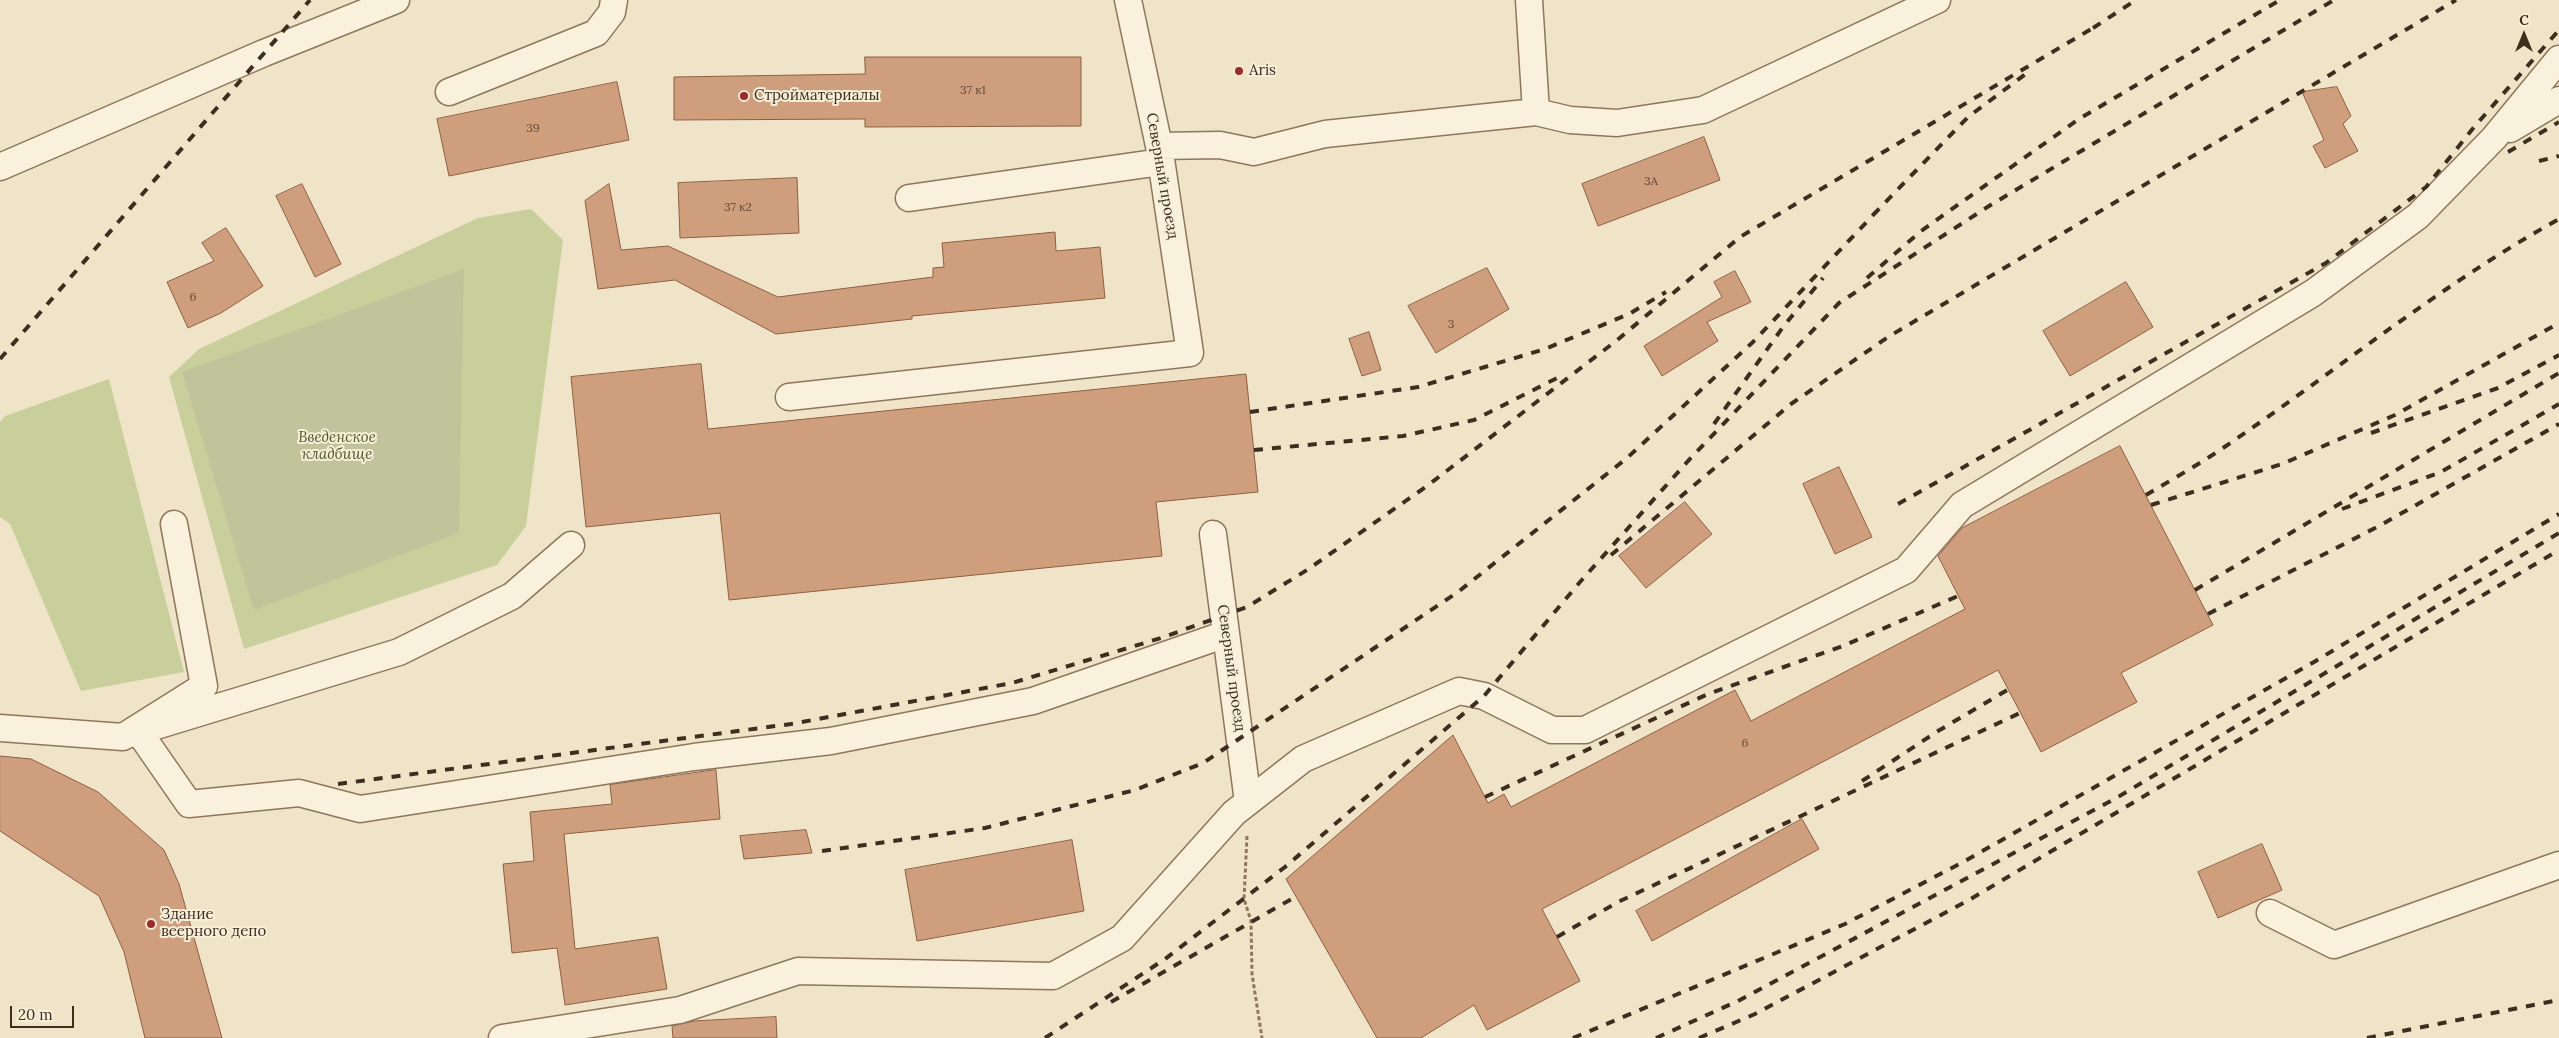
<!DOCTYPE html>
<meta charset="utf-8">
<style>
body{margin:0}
#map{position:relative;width:2559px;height:1038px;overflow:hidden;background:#f0e4c8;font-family:Lora,serif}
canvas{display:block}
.north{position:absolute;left:2499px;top:10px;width:50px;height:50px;-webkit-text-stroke:4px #f7eed8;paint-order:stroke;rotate:0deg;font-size:14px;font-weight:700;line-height:20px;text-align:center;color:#3d2e20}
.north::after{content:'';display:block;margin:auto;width:18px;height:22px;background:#3d2e20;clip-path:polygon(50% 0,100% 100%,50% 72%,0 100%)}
.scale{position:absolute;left:10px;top:1006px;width:64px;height:22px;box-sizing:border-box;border:2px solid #3d2e20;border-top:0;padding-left:6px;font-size:15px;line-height:18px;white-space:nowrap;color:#3d2e20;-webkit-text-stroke:4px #f7eed8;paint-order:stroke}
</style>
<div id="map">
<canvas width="2559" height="1038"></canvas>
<div class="north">С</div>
<div class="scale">20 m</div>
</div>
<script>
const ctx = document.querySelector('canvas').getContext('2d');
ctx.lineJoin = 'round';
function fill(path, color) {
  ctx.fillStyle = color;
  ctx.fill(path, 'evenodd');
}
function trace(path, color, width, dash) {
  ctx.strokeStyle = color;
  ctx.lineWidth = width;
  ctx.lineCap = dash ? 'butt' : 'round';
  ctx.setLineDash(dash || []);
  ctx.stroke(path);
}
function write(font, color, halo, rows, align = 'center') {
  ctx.font = font + ' Lora,serif';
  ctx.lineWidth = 4;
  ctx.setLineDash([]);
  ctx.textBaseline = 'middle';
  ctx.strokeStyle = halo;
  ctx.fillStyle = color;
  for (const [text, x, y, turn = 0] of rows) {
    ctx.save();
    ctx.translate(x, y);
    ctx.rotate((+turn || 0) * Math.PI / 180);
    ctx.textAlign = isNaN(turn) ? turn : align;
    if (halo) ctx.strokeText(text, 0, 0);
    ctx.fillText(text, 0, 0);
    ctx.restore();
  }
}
fill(new Path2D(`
 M531,209l32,31 -37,286 -29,39 -253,84 -75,-272 30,-28 279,-131z
 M109,379l75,293 -103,19 -71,-167 -10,-7v-95l5,-6z`), '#c9cf9b');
fill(new Path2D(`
 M464,269l-5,264 -205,77 -72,-238z`), '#bfc49a');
const building = new Path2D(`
 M865,57h216v69l-216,1v-8l-191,1v-43l191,-3z
 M617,82l12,58 -180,36 -12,-57z
 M2337,87l14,29 -8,8 15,27 -33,17 -12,-22 11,-6 -22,-48z
 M1704,137l16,43 -122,46 -16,-42z
 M797,178l2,55 -119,5 -2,-55z
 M302,184l39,80 -26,13 -39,-81z
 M609,184l12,66 47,-4 110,51 155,-20v-9l11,-1 -2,-24 113,-11 1,19 44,-4 5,51 -193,18v3l-136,15 -101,-54 -77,9 -13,-88z
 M226,228l37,58 -42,27 -33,15 -21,-46 47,-21 -12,-18z
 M1487,268l22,41 -73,44 -28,-47z
 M1735,271l16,31 -44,20 11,19 -56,35 -18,-30 78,-49 -8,-15z
 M2126,282l27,45 -83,49 -27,-45z
 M1369,332l12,38 -19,6 -13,-37z
 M701,364l7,65 538,-55 12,118 -102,10 6,54 -433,44 -9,-87 -134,14 -15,-150z
 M2120,446l93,179 -92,48 16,29 -96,50 -43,-82 -456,239 38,72 -93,49 -13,-25 -53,33h-44l-91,-159 167,-144 35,68 16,-9 7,13 224,-117 16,31 214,-112 -27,-53 24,-28z
 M1839,467l33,70 -37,17 -32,-70z
 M1685,502l27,32 -66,54 -27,-32z
 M0,756l31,3 67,33 66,58 15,34 43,154h-77l-21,-86 -25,-56 -99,-65z
 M716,770l4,49 -156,15 11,115 83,-12 9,52 -102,16 -8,-57 -45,5 -9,-89 31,-3 -4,-49 82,-8 -2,-19z
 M1802,819l17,30 -167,92 -16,-30z
 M806,830l6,23 -68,6 -4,-23z
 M1072,840l12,71 -167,30 -12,-71z
 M2262,844l20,46 -64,28 -20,-46z
 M776,1017l1,21h-104l-1,-12 22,-5z`);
fill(building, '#cf9f7d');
trace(building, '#8d5f41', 1);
const minor = new Path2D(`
 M449,92l147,-59 16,-21 2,-12
 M1536,112l34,8 47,3 86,-13 234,-110
 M2510,129l49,-29
 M1159,146l61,-1 34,7 71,-18 211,-22 -7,-112
 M0,167l264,-114 132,-53
 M909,198l252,-36
 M789,397l401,-44 -31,-207 -31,-146
 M1213,534l35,268
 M0,728l123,9 81,-51 -30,-162
 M139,732l50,72 110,-11 61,16 334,-52 137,-16 202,-40 193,-67
 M123,736l276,-84 113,-56 59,-51
 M2270,913l64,32 225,-80
 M502,1038l178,-28 118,-39 255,5 69,-38 112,-125 69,-54 156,-68 25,5 68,34h33l321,-160 56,-65 351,-212 105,-77 76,-78 65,-79`);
trace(minor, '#8d765c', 29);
trace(new Path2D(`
 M1247,836l-3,63 7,22 1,53 10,64`), '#8d765c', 3, [4, 2.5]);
trace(minor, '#faf1dc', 26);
trace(new Path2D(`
 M2093,28l43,-28
 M2508,152l51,-30
 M2539,161l20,-5
 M1873,215l95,-98 59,-44
 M1867,278l54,-47 158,-112 201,-119
 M0,359l310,-359
 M1250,412l168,-25 127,-38 84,-35 37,-22
 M1714,424l69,-97 40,-49
 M2371,433l127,-45 61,-33
 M1254,450l149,-14 71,-16 89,-45
 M2146,495c25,-15 52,-30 77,-47 112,-76 217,-163 336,-229
 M1898,504l428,-241 100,-76 49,-61 84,-96
 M2151,505l131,-41 113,-49 164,-92
 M2342,509l99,-37 118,-68
 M1611,555l180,-151 97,-67 568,-337
 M2195,590l364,-217
 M2208,614l171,-88 180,-102
 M1862,781l76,-50 71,-42
 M338,784l453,-60 221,-41 149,-45 86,-31 60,-37 120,-84 189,-145 124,-104 358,-212
 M1485,797l223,-103 135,-48 115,-50
 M822,851l163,-23 150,-38 68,-27 255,-171 169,-134 126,-116 124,-131
 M1557,937l61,-35 404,-190
 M1111,1002l184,-105
 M1045,1038l120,-79 120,-92 199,-171 96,-114 108,-121 151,-158 150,-97 345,-206
 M1573,1038l272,-114 120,-63 349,-199 245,-148
 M1656,1038l82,-37 380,-204 441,-264
 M1699,1038l56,-24 214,-114 590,-350
 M2367,1038l192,-38`), '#3d2e20', 4, [9, 9]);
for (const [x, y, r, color] of [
 [1239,71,5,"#9e2a2b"],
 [744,96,5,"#9e2a2b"],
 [151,924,5,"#9e2a2b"]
]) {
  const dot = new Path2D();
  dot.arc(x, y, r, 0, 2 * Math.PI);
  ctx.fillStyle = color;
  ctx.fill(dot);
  trace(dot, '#f7eed8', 2);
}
write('12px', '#624a37', null, [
 ["37 к1",973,91],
 ["39",533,129],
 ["3А",1651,182],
 ["37 к2",738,208],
 ["6",193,298],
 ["3",1451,325],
 ["6",1745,744]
]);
write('15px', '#3d2e20', '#f7eed8', [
 ["Aris",1249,71],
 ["Стройматериалы",754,96],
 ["Здание",161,915],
 ["веерного депо",161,932]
], 'left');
write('15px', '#3d2e20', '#f7eed8', [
 ["Северный проезд",1162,176,80],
 ["Северный проезд",1231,668,82]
]);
write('italic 15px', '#4d5a26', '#f7eed8', [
 ["Введенское",337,438],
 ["кладбище",337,455]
]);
</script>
